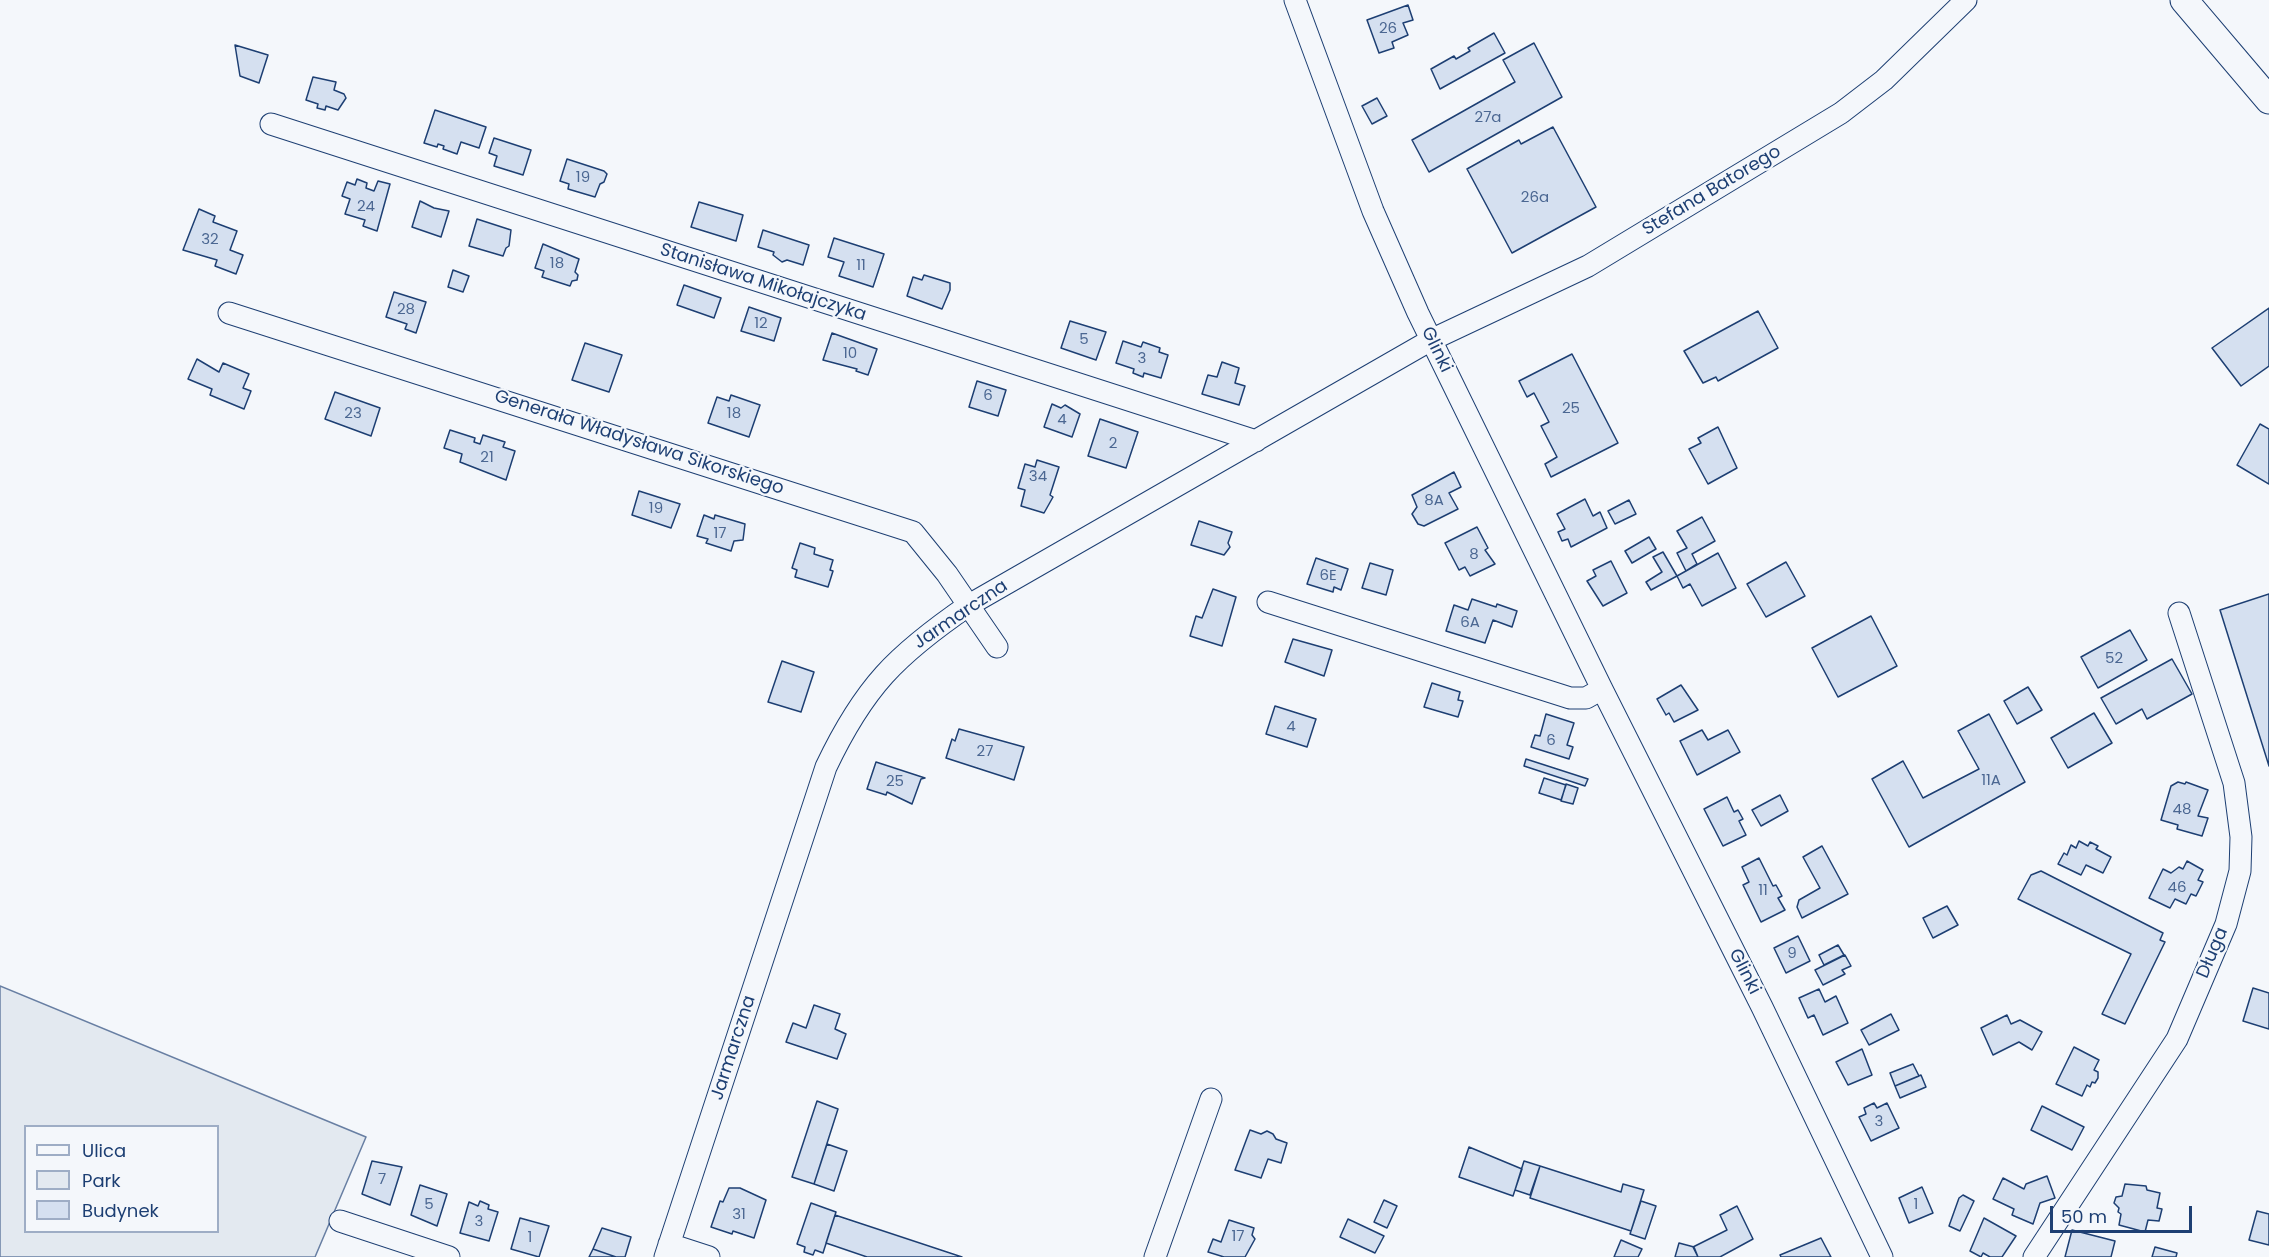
<!DOCTYPE html>
<meta charset="utf-8">
<style>
body{margin:0}
#map{position:relative;width:2269px;height:1257px;overflow:hidden;background:#f4f7fb;font-family:Poppins,sans-serif}
canvas{display:block}
.legend{position:absolute;left:24px;top:1125px;width:195px;height:108px;box-sizing:border-box;background:#f4f7fb;border:2px solid #9eadc5;margin:0;padding:8px 10px;list-style:none;font-size:18px;color:#1d3f73}
.legend li{display:flex;align-items:center;gap:12px;height:30px}
.legend b{width:30px;border:2px solid #9eadc5}
.scale{position:absolute;left:2050px;top:1206px;width:142px;height:27px;box-sizing:border-box;border:3px solid #1d3f73;border-top:0;padding-left:8px;font-size:18px;line-height:21px;white-space:nowrap;color:#1d3f73;-webkit-text-stroke:4px #f4f7fb;paint-order:stroke}
</style>
<div id="map">
<canvas width="2269" height="1257"></canvas>
<ul class="legend">
<li><b style="height:8px;background:#f4f7fb"></b>Ulica</li>
<li><b style="height:16px;background:#e3e9f0"></b>Park</li>
<li><b style="height:16px;background:#d5e0f0"></b>Budynek</li>
</ul>
<div class="scale">50 m</div>
</div>
<script>
const ctx = document.querySelector('canvas').getContext('2d');
ctx.lineJoin = 'round';
function fill(path, color) {
  ctx.fillStyle = color;
  ctx.fill(path, 'evenodd');
}
function trace(path, color, width, dash) {
  ctx.strokeStyle = color;
  ctx.lineWidth = width;
  ctx.lineCap = dash ? 'butt' : 'round';
  ctx.setLineDash(dash || []);
  ctx.stroke(path);
}
function write(font, color, halo, rows, align = 'center') {
  ctx.font = font + ' Poppins,sans-serif';
  ctx.lineWidth = 4.5;
  ctx.setLineDash([]);
  ctx.textBaseline = 'middle';
  ctx.strokeStyle = halo;
  ctx.fillStyle = color;
  for (const [text, x, y, turn = 0] of rows) {
    ctx.save();
    ctx.translate(x, y);
    ctx.rotate((+turn || 0) * Math.PI / 180);
    ctx.textAlign = isNaN(turn) ? turn : align;
    if (halo) ctx.strokeText(text, 0, 0);
    ctx.fillText(text, 0, 0);
    ctx.restore();
  }
}
const green = new Path2D(`
 M0,986l366,151 -51,120h-315zM26,1126h192v106h-192z`);
fill(green, '#e3e9f0');
trace(green, '#687fa3', 1.5);
const building = new Path2D(`
 M1408,5l5,15 -10,3 5,12 -16,7 2,6 -15,5 -12,-33z
 M1494,33l11,20 -65,36 -9,-20 23,-13 2,3 14,-8 -2,-3z
 M1534,43l28,54 -133,75 -17,-32 103,-58 -12,-22z
 M235,45l33,10 -9,28 -19,-7z
 M313,77l23,5 -2,8 10,4 2,4 -8,12 -12,-4 -1,4 -8,-2 1,-4 -12,-4z
 M1377,98l10,18 -15,8 -10,-18z
 M435,110l51,17 -7,21 -18,-6 -4,12 -14,-5 1,-3 -6,-2 -1,3 -13,-4z
 M1553,127l43,80 -84,46 -45,-84 52,-29 2,4z
 M494,138l37,12 -8,25 -29,-9 3,-10 -8,-3z
 M567,159l37,12 3,3 -3,8 -4,2 -5,13 -27,-8 1,-5 -9,-3z
 M357,179l10,4 -1,5 8,3 4,-10 12,3 -13,47 -14,-5 2,-6 -20,-6 5,-15 -8,-3 5,-14 8,3z
 M420,201l14,7 15,3 -8,26 -29,-10z
 M699,202l44,13 -7,26 -45,-14z
 M199,209l16,7 -2,6 24,9 -7,19 13,5 -7,19 -21,-8 2,-6 -34,-10z
 M477,219l34,11 -2,16 -3,2 -3,8 -34,-10z
 M763,230l46,15 -6,20 -16,-5 -5,2 -9,-7 1,-3 -16,-5z
 M834,238l50,16 -11,33 -34,-11 5,-14 -16,-5z
 M543,244l36,15 -4,13 3,3 -1,5 -5,1 -2,5 -28,-9 2,-6 -9,-3z
 M453,270l16,6 -6,16 -15,-5z
 M924,275l26,8v7l-8,19 -35,-13 6,-19 9,3z
 M684,285l37,13 -7,20 -37,-13z
 M394,292l32,10 -10,31 -11,-4 2,-5 -21,-7z
 M749,307l32,11 -7,23 -33,-10z
 M2269,308v58l-28,20 -29,-38z
 M1758,311l20,37 -60,33 -2,-4 -13,6 -19,-32z
 M1070,321l36,11 -10,28 -35,-12z
 M832,333l45,16 -9,26 -12,-4 1,-2 -34,-9z
 M1123,341l18,6 2,-5 17,6 -1,4 9,3 -7,23 -17,-5 -1,4 -10,-4 1,-4 -18,-6z
 M585,343l37,12 -13,37 -37,-12z
 M1572,354l46,89 -67,34 -6,-13 12,-7 -16,-31 8,-4 -15,-29 -7,4 -8,-16z
 M197,359l22,13 4,-9 26,11 -6,14 8,3 -7,18 -34,-14 2,-6 -24,-10z
 M1222,362l17,6 -4,15 10,3 -6,19 -37,-11 6,-19 9,2z
 M977,381l29,9 -8,26 -29,-9z
 M335,392l45,16 -9,28 -46,-17z
 M731,395l29,10 -11,32 -41,-14 9,-26 12,4z
 M1052,404l9,4 4,-3 15,9 -8,23 -28,-10z
 M1100,419l38,13 -12,36 -38,-12z
 M2260,424l9,5v55l-32,-19z
 M1718,427l19,41 -29,16 -19,-35 12,-6 -3,-5z
 M450,430l25,8 -1,4 6,2 3,-9 22,7 -2,5 12,4 -9,29 -46,-18 2,-8 -18,-6z
 M1037,460l22,7 -9,28 3,2 -9,16 -23,-7 4,-16 -7,-2 7,-24 10,3z
 M1454,472l7,15 -12,6 9,16 -34,17 -6,-2 -6,-10 5,-7 -5,-12z
 M639,491l41,13 -9,24 -39,-13z
 M1585,499l8,17 7,-4 7,16 -36,19 -3,-8 -6,2 -4,-9 7,-3 -8,-15z
 M1629,500l7,14 -21,10 -7,-13z
 M704,515l10,4 1,-4 30,9 -2,16 -9,1 -3,10 -25,-8 2,-4 -11,-3z
 M1702,517l13,24 -23,13 5,10 -11,7 -9,-18 10,-5 -10,-17z
 M1199,521l33,11 -4,11 2,4 -6,8 -33,-10z
 M1477,527l11,21 -3,2 10,14 -25,12 -5,-9 -6,3 -14,-27z
 M1649,537l7,12 -24,14 -7,-12z
 M800,543l15,5 -1,6 19,6 -3,10 3,1 -5,16 -33,-10 2,-7 -5,-2z
 M1663,552l14,24 -26,14 -5,-8 16,-10 -9,-15z
 M1718,553l18,35 -34,18 -12,-22 -7,4 -6,-12z
 M1316,558l32,11 -7,21 -7,-3 -1,5 -26,-8z
 M1611,561l16,32 -24,13 -16,-25 9,-5 -3,-6z
 M1786,562l19,34 -39,21 -19,-33z
 M1370,563l23,7 -7,25 -24,-7z
 M1213,589l23,8 -14,49 -32,-10 6,-20 6,2z
 M2269,594v172l-49,-156z
 M1472,599l24,8 1,-3 20,7 -5,16 -19,-7 -8,23 -39,-12 8,-26 14,5z
 M1871,616l26,50 -59,31 -26,-49z
 M2130,630l17,30 -49,28 -17,-31z
 M1293,639l39,11 -8,26 -39,-14z
 M2172,659l20,35 -45,25 -5,-10 -26,15 -15,-26z
 M782,661l32,11 -13,40 -33,-10z
 M1432,683l28,9 -2,8 5,1 -5,16 -34,-10z
 M1681,685l17,25 -24,12 -5,-9 -3,2 -9,-16z
 M2028,687l14,23 -25,14 -13,-23z
 M1275,706l41,13 -9,28 -41,-13z
 M2094,713l18,30 -44,25 -17,-30z
 M1546,714l28,9 -7,22 6,2 -4,12 -38,-12 4,-12 5,1z
 M1989,714l36,68 -116,65 -37,-68 31,-18 20,37 56,-29 -21,-38z
 M959,729l65,18 -10,33 -68,-22 6,-19 3,2z
 M1702,730l6,10 20,-10 12,22 -43,23 -17,-34z
 M1526,759l62,20 -3,7 -61,-20z
 M876,762l49,16 -4,1 -9,25 -25,-12 -1,3 -19,-6z
 M1544,778l22,7 -5,15 -22,-7z
 M2178,782l7,2 1,-2 22,8 -10,26 10,2 -6,18 -25,-7 1,-4 -17,-5 10,-34z
 M1566,784l12,4 -5,16 -12,-3z
 M1780,795l8,16 -27,15 -9,-16z
 M1727,797l7,15 4,-2 5,9 -4,2 7,14 -23,11 -19,-37z
 M2079,841l9,5 2,-4 8,4 -2,3 15,8 -8,16 -17,-8 -5,10 -23,-11 6,-11 3,2 4,-10 5,3z
 M1822,846l26,48 -46,24 -5,-11 2,-7 21,-12 -17,-31z
 M1759,858l14,28 3,-1 6,11 -4,2 7,12 -24,12 -18,-37 6,-3 -7,-15z
 M2187,861l16,9 -5,10 5,2 -7,14 -5,-2 -5,10 -11,-5 -5,9 -21,-10 14,-29 8,4 8,-6 4,2z
 M2041,871l122,62 -3,7 5,2 -40,82 -23,-10 29,-60 -113,-55 13,-24z
 M1947,906l11,19 -25,13 -10,-20z
 M1798,936l12,25 -24,12 -12,-25z
 M1838,945l6,10 -20,10 -5,-10z
 M1845,955l6,11 -9,4 3,4 -22,11 -8,-15z
 M2253,988l16,5v36l-26,-8z
 M1819,989l6,13 11,-6 12,27 -25,12 -9,-20 -6,3 -9,-20z
 M814,1005l26,9 -5,15 11,5 -9,25 -51,-17 7,-19 13,5z
 M1891,1014l8,16 -30,15 -8,-15z
 M2007,1015l4,9 9,-4 22,12 -10,18 -13,-8 -26,13 -12,-27z
 M2074,1047l25,13 -5,10 4,2v6l-3,5 -3,-1 -2,5 -3,-2 -5,11 -26,-12z
 M1862,1049l10,26 -24,10 -12,-23z
 M1913,1064l6,12 -24,10 -5,-13z
 M1921,1075l5,12 -26,11 -5,-12z
 M817,1101l21,8 -24,75 -22,-7z
 M1874,1103l3,5 10,-5 12,25 -28,13 -12,-24 7,-3 -2,-6z
 M2042,1106l42,21 -12,23 -41,-20z
 M1250,1130l11,4 6,-3 6,3 3,5 11,4 -6,20 -13,-4 -7,19 -26,-8z
 M827,1144l20,7 -13,40 -20,-7z
 M1469,1147l53,22 -9,27 -54,-19z
 M372,1161l30,6 -12,38 -28,-11z
 M1524,1161l16,5 -10,29 -15,-5z
 M1540,1166l81,26 2,-8 21,6 -13,41 -101,-33z
 M2047,1176l8,22 -15,5 -7,21 -21,-9 2,-6 -21,-10 10,-21 21,11 2,-5z
 M2125,1184l21,2 1,4 13,3 -3,15 5,1 -3,12 -11,-1 -3,12 -26,-7 2,-11 -3,-2 1,-4 -5,-5 2,-6 6,-1z
 M420,1185l27,9 -10,32 -26,-11z
 M1922,1187l11,26 -24,10 -10,-25z
 M729,1188h11l26,12 -12,38 -21,-7 -1,3 -21,-7 9,-26 3,1z
 M1963,1195l11,6 -14,30 -11,-5 10,-28z
 M1384,1200l13,6 -10,22 -13,-6z
 M480,1201l9,4 -1,4 10,3 -9,29 -29,-8 9,-31 9,4z
 M1641,1201l15,5 -11,33 -15,-5z
 M811,1203l25,9 -13,41 -8,-3 -2,5 -9,-3 1,-5 -8,-3z
 M1737,1206l16,33 -33,18h-22l-5,-10 34,-17 -7,-15z
 M2257,1211l12,3v31l-20,-5z
 M835,1215l127,42h-95l-41,-14z
 M520,1218l29,8 -10,31 -28,-8z
 M1984,1218l32,18 -14,21h-12l-7,-4 -2,4 -11,-6z
 M1348,1219l36,17 -9,17 -35,-16z
 M1229,1220l25,8 -2,7 3,4 -10,18h-21l-16,-5 5,-13 8,3z
 M602,1228l29,9 -6,20h-9l-23,-8z
 M2072,1230l43,11 -4,16h-46z
 M1821,1238l10,19h-50l-1,-2z
 M1621,1240l21,9 -4,8h-24z
 M1679,1243l15,4 4,10h-23z
 M2155,1247l22,6 -1,4h-24z
 M593,1249l23,8h-27z`);
fill(building, '#d5e0f0');
trace(building, '#1d3f73', 1.5);
const minor = new Path2D(`
 M1295,0l78,211 45,102 184,376 160,318 120,250
 M271,124l985,317
 M229,313l684,219 34,42 50,73
 M1268,602l302,96h16l16,-9
 M340,1221l109,36
 M669,1244l40,13
 M665,1257l161,-490c38,-80 70,-112 143,-162l462,-265 157,-74 253,-153 43,-33 82,-80
 M1155,1257l56,-158
 M2034,1257l143,-218 49,-115 14,-53 1,-34 -7,-54 -55,-170`);
const major = new Path2D(`
 M2184,0l85,100`);
trace(minor, '#1d3f73', 23);
trace(major, '#1d3f73', 29);
trace(minor, '#f4f7fb', 21);
trace(major, '#f4f7fb', 27);
write('15px', '#4b6792', null, [
 ["26",1388,29],
 ["27a",1488,118],
 ["19",583,178],
 ["26a",1535,198],
 ["24",366,207],
 ["32",210,240],
 ["18",557,264],
 ["11",861,266],
 ["28",406,310],
 ["12",761,324],
 ["5",1084,340],
 ["10",850,354],
 ["3",1142,359],
 ["6",988,396],
 ["25",1571,409],
 ["23",353,414],
 ["18",734,414],
 ["4",1062,420],
 ["2",1113,444],
 ["21",487,458],
 ["34",1038,477],
 ["8A",1434,501],
 ["19",656,509],
 ["17",720,534],
 ["8",1474,555],
 ["6E",1328,576],
 ["6A",1470,623],
 ["52",2114,659],
 ["4",1291,727],
 ["6",1551,741],
 ["27",985,752],
 ["11A",1991,781],
 ["25",895,782],
 ["48",2182,810],
 ["46",2177,888],
 ["11",1763,891],
 ["9",1792,954],
 ["3",1879,1122],
 ["7",382,1180],
 ["5",429,1205],
 ["1",1916,1205],
 ["31",739,1215],
 ["3",479,1222],
 ["17",1238,1237],
 ["1",530,1238]
]);
write('18px', '#1d3f73', '#f4f7fb', [
 ["Stefana Batorego",1712,191,-31],
 ["Stanisława Mikołajczyka",763,283,18],
 ["Glinki",1436,350,64],
 ["Generała Władysława Sikorskiego",639,443,18],
 ["Jarmarczna",961,615,-34],
 ["Długa",2213,953,-67],
 ["Glinki",1744,972,63],
 ["Jarmarczna",734,1048,-72]
]);
</script>
